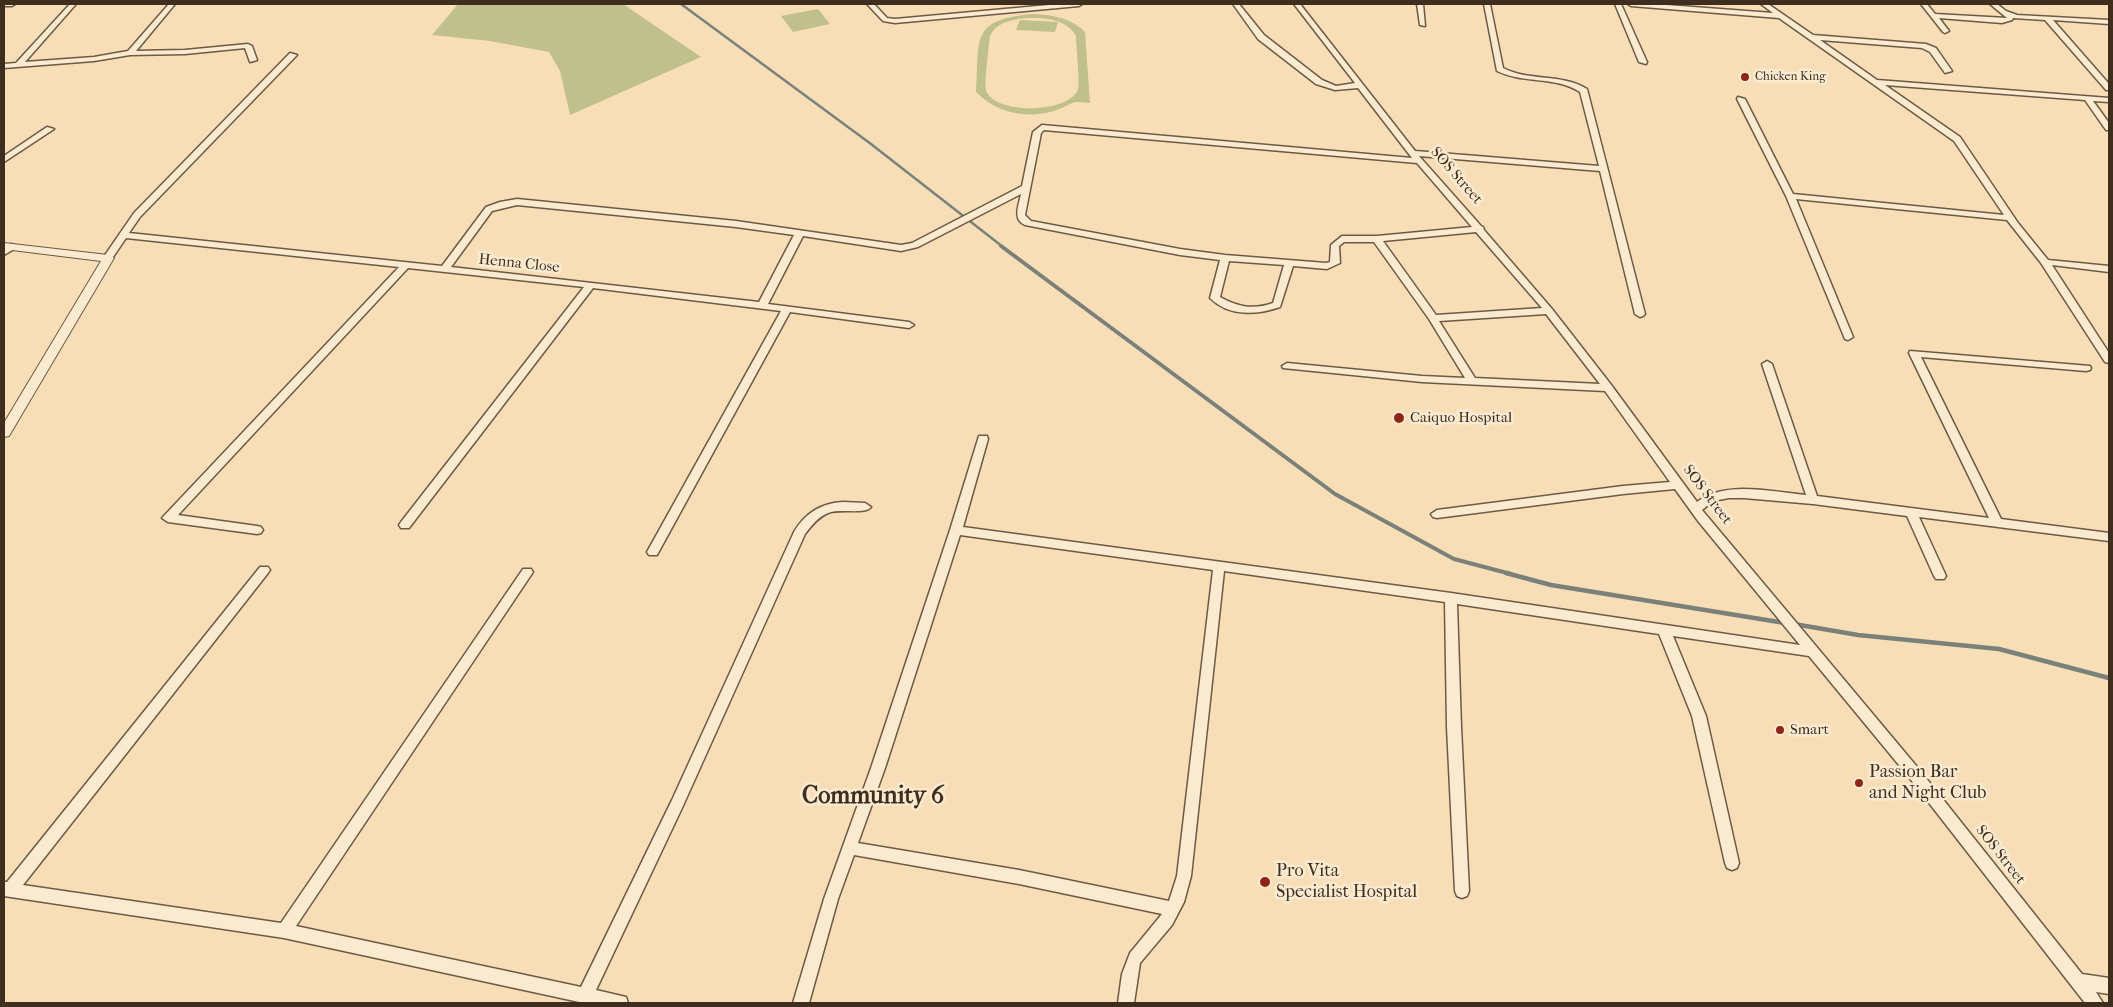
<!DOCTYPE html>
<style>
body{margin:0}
#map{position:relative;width:2113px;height:1007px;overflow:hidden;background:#f8deb7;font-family:"IM FELL French Canon",serif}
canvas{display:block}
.frame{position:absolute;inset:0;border:5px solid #3f2e1e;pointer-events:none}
</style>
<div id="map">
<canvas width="2113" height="1007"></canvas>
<div class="frame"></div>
</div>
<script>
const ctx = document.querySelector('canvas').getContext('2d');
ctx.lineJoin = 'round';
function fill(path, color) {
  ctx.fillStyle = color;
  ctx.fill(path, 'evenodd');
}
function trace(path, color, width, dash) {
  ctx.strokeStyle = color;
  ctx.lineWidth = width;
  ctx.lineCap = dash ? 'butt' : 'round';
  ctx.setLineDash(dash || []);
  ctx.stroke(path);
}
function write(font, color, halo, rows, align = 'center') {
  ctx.font = font + ' "IM FELL French Canon",serif';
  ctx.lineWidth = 5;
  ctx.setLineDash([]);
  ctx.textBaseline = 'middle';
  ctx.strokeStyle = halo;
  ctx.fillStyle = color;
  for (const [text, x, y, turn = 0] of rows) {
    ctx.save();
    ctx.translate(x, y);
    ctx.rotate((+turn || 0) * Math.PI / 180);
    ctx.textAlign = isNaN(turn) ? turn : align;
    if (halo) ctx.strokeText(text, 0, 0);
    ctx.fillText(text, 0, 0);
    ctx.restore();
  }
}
fill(new Path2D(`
 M458,4h165l78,53 -131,58 -10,-44 -11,-19 -59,-11 -58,-6z
 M818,9l12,15 -37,8 -12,-16z
 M1032,14c20,1 38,3 53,18l5,71c-4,0 -13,-1 -14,-1 -6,1 -15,7 -22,9 -28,8 -58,2 -78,-19 4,-53 -7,-72 56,-78zM1026,18c18,0 40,0 50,18 0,10 4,45 2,53 -8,25 -85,26 -92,1 -2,-9 3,-43 4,-54 7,-14 21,-16 36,-18z
 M1020,20l38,2 -3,10 -39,-2z`), '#c0c08c');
trace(new Path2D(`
 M681,4l190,140 132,103`), '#7a817b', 2.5);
trace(new Path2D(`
 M1001,246l334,248 119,65 57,15`), '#7a817b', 4);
trace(new Path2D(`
 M1506,573l45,12 234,38
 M1794,624l64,11 141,14 110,29`), '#7a817b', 4.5);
const minor = new Path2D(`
 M4,4h11l-3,2h-8z
 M70,4h6l-51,58 69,-5 34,-6 41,-47h6l-39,47 49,-1 63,-6 4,2 5,14 -7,2 -5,-14 -60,6 -55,1 -36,6 -90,7v-4l12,-1z
 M867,4h7l13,14 8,1 165,-15h22l-3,2 -184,17 -12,-2z
 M1233,4h6l25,31 58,45 14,6 19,-3 -61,-79h6l115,147 184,15 -19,-74c-24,-16 -56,-8 -83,-21l-13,-67h6l13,64c27,14 58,5 84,21l58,225 -2,2 -3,1 -5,-3 -35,-143 -181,-15 62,70 2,1 1,3 68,79 60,77 85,116c29,-22 74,-10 109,-7l-44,-131 5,-3 5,3 45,132 172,22 -80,-165 1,-2 180,15 1,2 -1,2 -4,1 -165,-14 80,162 108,14v8l-190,-24 27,59 -2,3h-8l-2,-3 -27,-60 -94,-12 -69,-6h-15l-16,3 -11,9 216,258 164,206 27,4v16l-13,-2 7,11h-18l-177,-227 -99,-120 -136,-20 33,80 33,147 -2,5 -5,2 -5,-2 -2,-5 -33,-147 -33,-82 -202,-30 4,123 8,164 -2,5 -5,2 -5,-2 -2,-5 -8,-164 -2,-125 -221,-31 -33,305 -7,26 -12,23 -32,38 -6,40h-16l4,-29 8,-21 32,-39 -143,-30 -165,-29 -16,44 -29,104h-16l31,-104 47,-131 79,-238 29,-94h8l1,3 -25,88 488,66 349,52 -102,-124 -23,-32 -52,5 -186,24 -4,-1 -2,-3 6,-4 186,-24 47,-4 -65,-91 -183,-9 -139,-14 -1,-2 5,-3 135,13 43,2 -36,-59 -55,-77h-30l-5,4 1,17 -13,6 -34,-3 -13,41c-23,8 -51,10 -70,-9l10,-38 -40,-5 -155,-30c-13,-6 -6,-20 -4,-31l-103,53 -17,4 -98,-15 -35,68 141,18 5,3 -5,3 -119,-16 -133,243h-8l-2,-3 134,-241 -188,-23 -184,240h-8l-2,-3 2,-3 183,-235 -176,-19 -230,247 79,11 4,1 2,3 -2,3 -4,1 -89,-12 -6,-4 237,-251 -273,-29 -15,22 -3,1 -5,-3 31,-45 156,-160 7,2 -157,162 -11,16 313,33 44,-59 14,-5 17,-3 219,22 165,24 11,-2 110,-57 11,-54 9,-7 370,33 -54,-70 -23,2 -19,-6 -58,-45zM1044,130l373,33 55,64 -95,9h-35l-11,9 -1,17 -4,1 -101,-8 -45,-6 -149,-28 -6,-6 16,-82zM517,205l219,22 58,8 -35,67 -308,-35 41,-56zM1476,232l66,76 -106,7 -53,-74zM1229,261l55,4 -11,38c-20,7 -35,4 -53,-6zM1546,314l54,70 -125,-6 -36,-57zM960,535l253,35 -36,306 -8,25 -150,-31 -161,-27 27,-75z
 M1417,4h6l2,22 -5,-1z
 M1615,4h6l26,58 -1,2 -7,-2z
 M1628,4h25l120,9 -12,-9h7l45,31 113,9 10,4 16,23 -7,2 -15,-21 -8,-4 -102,-8 57,40 232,18v4l-16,-1 16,22v7h-3l-21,-30 -200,-15 75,52 58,86 30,37 61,6v6l-57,-7 57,88v10l-4,-1 -64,-99 -34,-43 -211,-21 57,138 -5,3 -3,-1 -59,-143 -49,-97 1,-2 7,2 48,95 211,21 -50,-74 -175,-123 -148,-12z
 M1921,4h6l8,10 72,4 -17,-14h7l9,7 11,4 92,5v4l-56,-4 56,64v6h-3l-61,-70 -32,-2 -1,2 -10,3 -63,-5 10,13 -4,2 -2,-1z
 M47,127l7,2 -50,33v-6z
 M11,244l3,1v4l-10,6v-7z
 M843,502l22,1 6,4c-6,8 -31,1 -43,6 -10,4 -17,13 -23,21l-123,274 -86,182 30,7 2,6h-44l-300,-65 -280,-42v-14h3l253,-315h8l2,3 -2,3 -245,312 258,38 242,-354h8l2,3 -2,3 -235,351 285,61 91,-187 122,-268c11,-19 28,-29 49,-30z`);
const tertiary = new Path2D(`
 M4,243l104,12 6,3 -105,178 -5,1v-14l97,-162 -97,-12z`);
trace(minor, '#6d5a44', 3);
trace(tertiary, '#6d5a44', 2);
fill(minor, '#faead0');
fill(tertiary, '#faead0');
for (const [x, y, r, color] of [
 [1745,77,5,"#8f2418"],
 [1399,418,6,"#8f2418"],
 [1780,730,5,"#8f2418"],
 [1859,783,5,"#8f2418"],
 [1265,882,6,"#8f2418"]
]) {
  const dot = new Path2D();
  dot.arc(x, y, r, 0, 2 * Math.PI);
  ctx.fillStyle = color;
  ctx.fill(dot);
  trace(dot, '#faead0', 2);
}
write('12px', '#3f2e1e', '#faead0', [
 ["Chicken King",1755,77]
], 'left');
write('15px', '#3f2e1e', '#faead0', [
 ["SOS Street",1456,176,49],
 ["Henna Close",519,264,6],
 ["SOS Street",1707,495,53],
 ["SOS Street",2000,855,52]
]);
write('15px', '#3f2e1e', '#faead0', [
 ["Caiquo Hospital",1410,418],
 ["Smart",1790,730]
], 'left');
write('18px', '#3f2e1e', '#faead0', [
 ["Passion Bar",1869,773],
 ["and Night Club",1869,794],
 ["Pro Vita",1276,872],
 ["Specialist Hospital",1276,893]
], 'left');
write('bold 24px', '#3f2e1e', '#faead0', [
 ["Community 6",873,797]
]);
</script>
